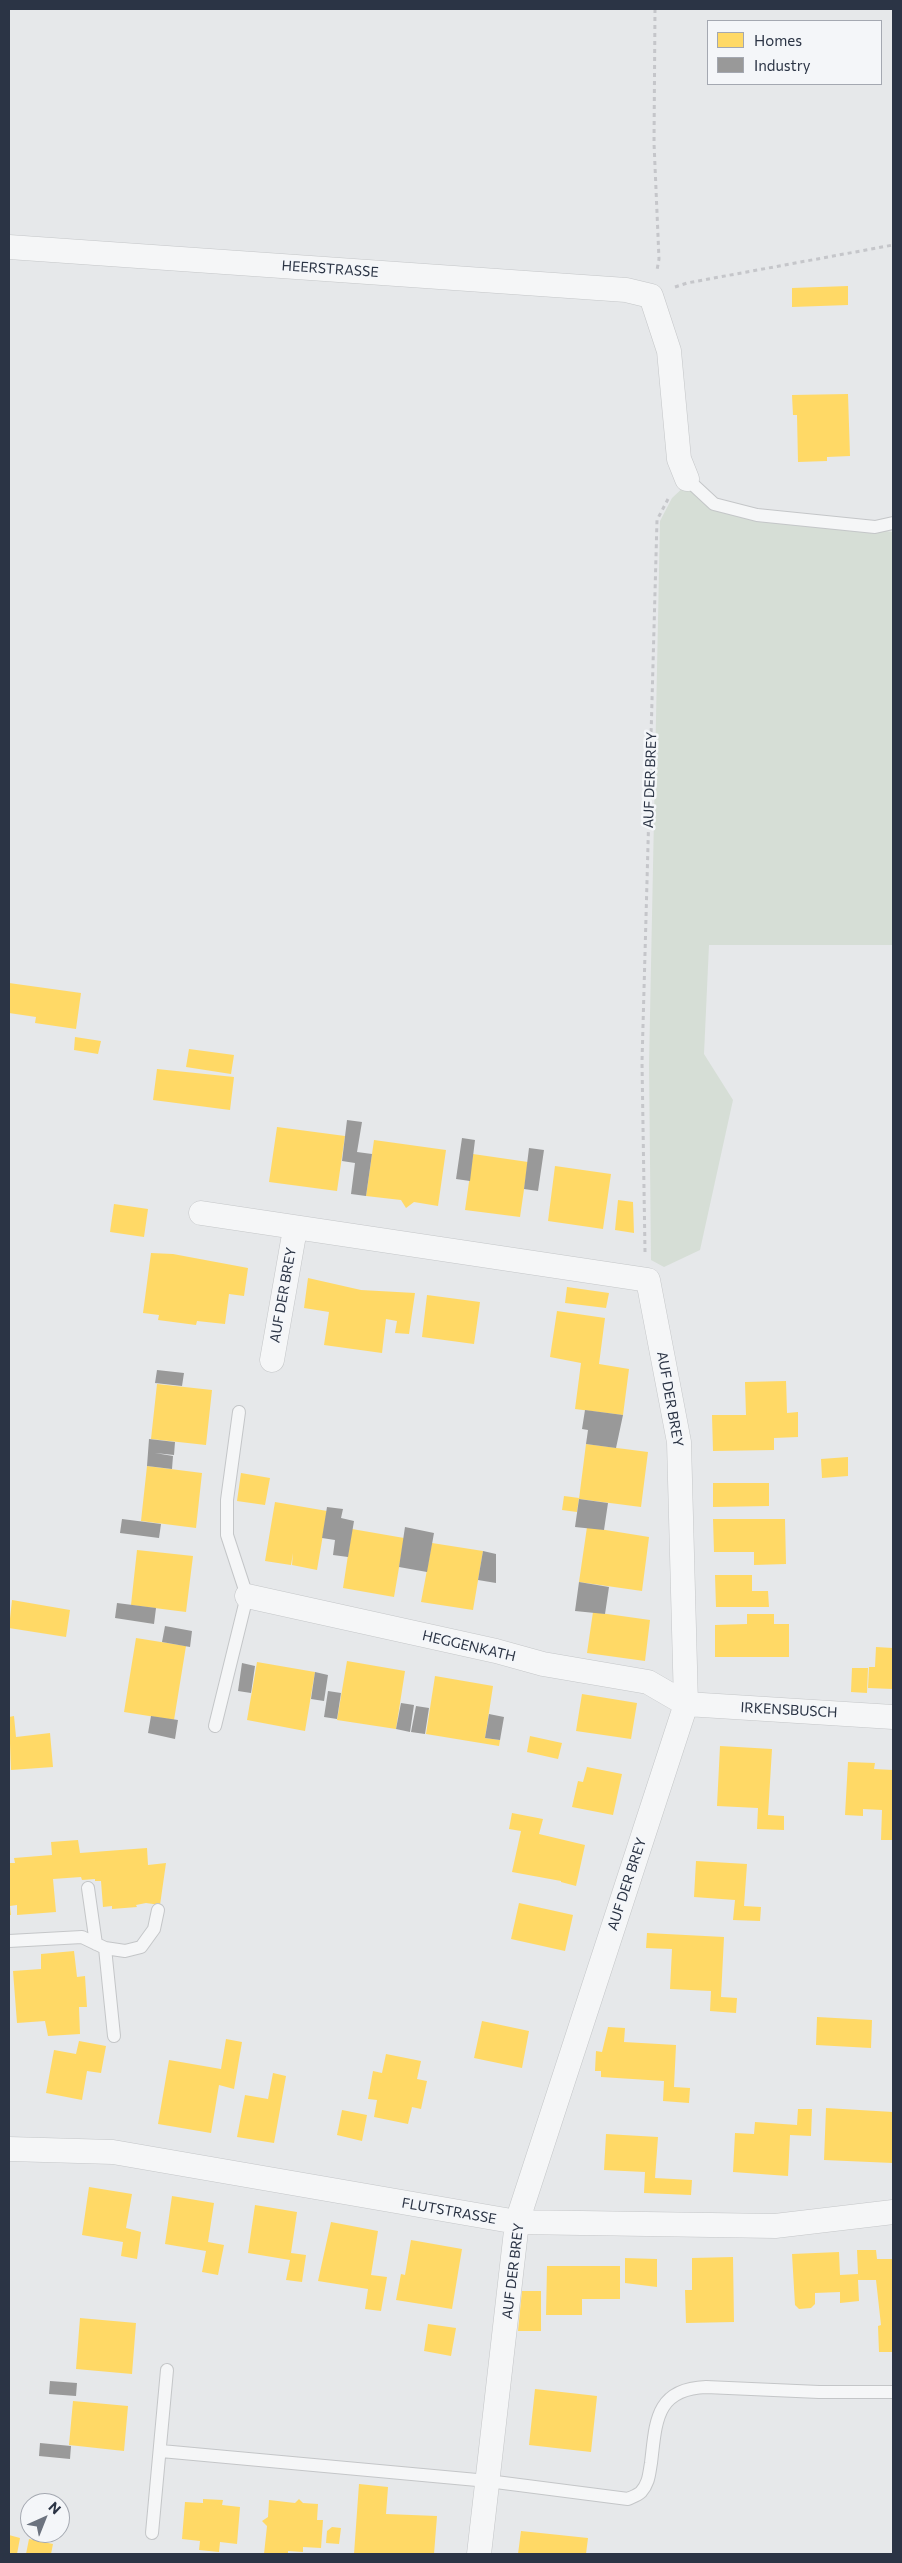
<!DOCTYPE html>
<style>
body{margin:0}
#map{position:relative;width:902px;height:2563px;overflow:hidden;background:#e6e8ea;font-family:Commissioner,sans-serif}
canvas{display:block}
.frame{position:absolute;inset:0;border:10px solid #2b3445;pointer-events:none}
.legend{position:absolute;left:707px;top:20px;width:175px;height:65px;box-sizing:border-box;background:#f4f6f9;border:1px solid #a4a8b1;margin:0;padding:6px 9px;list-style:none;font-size:15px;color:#2b3445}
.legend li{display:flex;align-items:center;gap:10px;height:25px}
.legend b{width:25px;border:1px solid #a4a8b1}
.north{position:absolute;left:20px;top:2493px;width:50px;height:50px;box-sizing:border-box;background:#f4f6f9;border:1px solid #a4a8b1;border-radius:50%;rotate:44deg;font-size:14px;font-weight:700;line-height:20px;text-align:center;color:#2b3445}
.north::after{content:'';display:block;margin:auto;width:18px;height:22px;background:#6c737f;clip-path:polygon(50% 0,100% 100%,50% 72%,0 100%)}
</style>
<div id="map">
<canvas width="902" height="2563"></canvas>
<div class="frame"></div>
<ul class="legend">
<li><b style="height:14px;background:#ffd966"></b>Homes</li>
<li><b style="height:14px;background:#999"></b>Industry</li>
</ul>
<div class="north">N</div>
</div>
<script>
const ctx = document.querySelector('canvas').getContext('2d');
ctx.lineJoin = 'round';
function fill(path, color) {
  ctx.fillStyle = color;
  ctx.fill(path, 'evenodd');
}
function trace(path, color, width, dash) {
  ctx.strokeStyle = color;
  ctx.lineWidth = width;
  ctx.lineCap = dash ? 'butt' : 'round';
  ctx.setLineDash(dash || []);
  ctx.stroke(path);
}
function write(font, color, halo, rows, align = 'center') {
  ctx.font = font + ' Commissioner,sans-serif';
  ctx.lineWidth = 5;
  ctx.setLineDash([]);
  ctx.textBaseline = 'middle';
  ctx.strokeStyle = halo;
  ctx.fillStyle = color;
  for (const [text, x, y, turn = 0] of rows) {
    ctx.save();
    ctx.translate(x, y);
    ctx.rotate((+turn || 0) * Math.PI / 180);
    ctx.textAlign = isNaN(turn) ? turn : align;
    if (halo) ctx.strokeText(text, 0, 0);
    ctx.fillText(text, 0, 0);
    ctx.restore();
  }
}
fill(new Path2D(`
 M687,484l21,21 185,27v413h-184l-5,109 29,46 -33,150 -36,17 -13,-7 -2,-196 11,-543 12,-23z`), '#d6ded6');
fill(new Path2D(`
 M848,286v19l-56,2v-19z
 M848,394l2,62 -23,1v4l-29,1 -1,-47h-4l-1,-20z
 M9,983l72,10 -5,36 -41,-6 1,-6 -27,-4z
 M75,1037l26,4 -3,13 -24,-4z
 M189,1049l45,6 -3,19 -45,-7z
 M157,1069l77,8 -4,33 -77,-10z
 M277,1127l68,9 -8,55 -68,-9z
 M374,1140l72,10 -8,56 -24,-4 -8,6 -5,-8 -35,-4z
 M473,1154l55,8 -8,55 -55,-7z
 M555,1166l56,8 -8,55 -55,-8z
 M618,1200l15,2 1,31 -19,-3z
 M114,1204l34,5 -4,28 -34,-5z
 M151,1253l22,1 75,14 -4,28 -15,-2 -4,30 -28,-3 -1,4 -38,-5 1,-5 -16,-2z
 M308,1278l53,12 54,3 -6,41 -14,-1 2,-12 -11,-2 -4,34 -58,-8 5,-33 -25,-4z
 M567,1287l42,6 -3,15 -41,-5z
 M427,1295l53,7 -6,42 -52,-7z
 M557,1311l48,7 -6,46 30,5 -6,46 -48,-6 6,-46 -31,-6z
 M786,1381l1,32 11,-1v25l-24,1v12l-61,1 -1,-36h34l-1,-33z
 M157,1384l55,6 -6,55 -55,-6z
 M586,1444l62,8 -7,55 -62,-8z
 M848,1457v19l-26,2 -1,-19z
 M147,1466l55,7 -6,55 -55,-7z
 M241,1473l29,5 -5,27 -28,-4z
 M713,1483h56v23l-56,1z
 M564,1496l15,2 -2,14 -15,-2z
 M275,1502l52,9 -10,59 -25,-5 1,-12 -2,12 -26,-4z
 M713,1519h72l1,45 -32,1v-13h-40z
 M587,1527l62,10 -7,54 -63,-9z
 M352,1529l52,9 -10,59 -51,-9z
 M432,1543l51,8 -10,59 -52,-8z
 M137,1550l56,6 -7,56 -55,-7z
 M715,1575h37v16h16l1,16h-53z
 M12,1600l58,10 -4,27 -57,-9z
 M593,1612l57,8 -5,41 -58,-8z
 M747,1614h27v10h15v33h-74v-32l32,-1z
 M136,1638l50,8 -12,74 -50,-8z
 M876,1647l17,1v41l-25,-1 1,-21h6z
 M347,1661l58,10 -9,58 -59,-9z
 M257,1662l58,10 -10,59 -58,-11z
 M852,1668h16l-1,25 -16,-1z
 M435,1676l58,10 -8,52 15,2 -1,6 -73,-12z
 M582,1694l55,9 -6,36 -55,-8z
 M14,1716l2,21 34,-4 3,34 -42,3 -2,-53z
 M530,1736l32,7 -4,16 -31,-7z
 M720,1746l52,3 -4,66 16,1v14l-27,-1 1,-21 -41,-2z
 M848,1762l27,1 -1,6 19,1v70h-12l1,-30 -19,-1v7l-18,-1z
 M587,1767l35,7 -9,41 -41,-8 6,-26 5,1z
 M512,1813l31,6 -4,15 46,11 -9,41 -15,-4v-1l-49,-9 9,-41 -12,-2z
 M78,1840l2,13 67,-5 1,17 18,-2 -6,42 -14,-2 -10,2 1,2 -25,2v-3l-9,1 -2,-26h-6v-2l-13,1 -1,-3 -28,2 3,33 -39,3v-10l-7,1 1,9h-2v-52h6l-1,-5 38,-3 -1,-13z
 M696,1861l51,3 -3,42 17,1 -1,14 -27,-1 2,-20 -41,-3z
 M519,1903l54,12 -8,36 -54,-12z
 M647,1933l77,4 -3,60 16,1 -1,15 -26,-2 1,-20 -41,-2 2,-40 -26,-1z
 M74,1951l3,26 8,-1 2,31h-8l1,27 -32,2 -3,-15 -28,2 -4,-52 28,-2v-15z
 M817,2017l55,3 -1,28 -55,-3z
 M482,2021l47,10 -7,37 -48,-10z
 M608,2027l17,1 -1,14 52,3 -2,42 16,1 -1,15 -26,-2 1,-20 -63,-4v-6h-6l1,-20 6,1z
 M226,2039l16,3 -8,47 -15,-4 -8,48 -53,-9 11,-64 52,9z
 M79,2041l27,5 -5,27 -14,-2 -5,29 -36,-7 8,-43 22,4z
 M386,2054l35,7 -4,18 10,2 -6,28 -9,-2 -4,17 -34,-7 3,-17 -9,-1 5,-28 9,2z
 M273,2073l13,3 -12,67 -37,-6 8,-42 23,4z
 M826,2108l67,4v51l-69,-3z
 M798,2109h14l-1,27 -21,-1 -2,41 -55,-4 2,-39 19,1 1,-12 42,3z
 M342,2110l25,5 -5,26 -25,-6z
 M606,2134l52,3 -3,41 37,2 -1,15 -47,-2 1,-21 -41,-2z
 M89,2187l43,7 -6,34 15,4 -4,27 -16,-3 2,-14 -41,-7z
 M172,2196l42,7 -6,39 16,3 -6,30 -16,-3 4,-21 -41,-7z
 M255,2205l42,7 -6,41 15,2 -4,27 -16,-2 4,-20 -42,-7z
 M331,2222l47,9 -7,44 16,2 -6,34 -16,-2 3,-20 -50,-8z
 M411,2240l51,9 -10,60 -56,-9 5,-26 4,1z
 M857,2250h19l1,9h16v93h-14l-1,-26 3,-1 -5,-45h-18l1,21 -19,2v-11l-25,1v11l-4,4 -12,1 -4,-4 -3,-51 47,-2 1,23 18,-1z
 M733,2257l1,65 -48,1 -1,-33h7v-32z
 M625,2258l32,1v28l-32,-4z
 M547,2266h73v33h-38v16h-36z
 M522,2291h19v40h-23z
 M80,2318l56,5 -4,51 -56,-5z
 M428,2324l28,4 -5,28 -27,-5z
 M535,2389l62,7 -6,56 -62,-7z
 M73,2401l55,5 -4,45 -55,-6z
 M359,2484l29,3 -2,27 51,2 -3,38h-80z
 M203,2499l20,1 -1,5 18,2 -3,37 -17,-2 -1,10 -20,-2 1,-9 -18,-2 3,-37 18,1z
 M299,2499l4,4 15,1 -1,16h6l-2,28 -18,-1v5l-15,-1v3h-24l3,-28 -5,-5 6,-4 1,-17 26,3z
 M332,2527l9,1 -2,16 -13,-1 1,-12z
 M521,2531l67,7 -2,16h-68z
 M9,2535l11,3 -3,16 -8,-1z
 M29,2539l24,5 -2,10h-25z`), '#ffd966');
fill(new Path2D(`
 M347,1120l15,2 -5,30 15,2 -6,42 -15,-2 4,-31 -13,-2z
 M462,1138l13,2 -5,41 -14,-2z
 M529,1148l15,2 -6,41 -14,-2z
 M157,1370l27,3 -2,13 -27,-3z
 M585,1410l38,5 -7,33 -30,-4 2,-14 -6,-1z
 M149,1439l26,3 -1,13 -19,-2 18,3 -1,13 -25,-3z
 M579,1499l29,4 -4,27 -29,-3z
 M327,1507l16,2 -2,9 13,3 -6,36 -15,-2 2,-15 -13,-2z
 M122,1519l39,5 -2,14 -39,-5z
 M405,1527l29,6 -7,39 -28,-5z
 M483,1551l13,3v29l-18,-3z
 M579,1582l30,5 -4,27 -30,-3z
 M117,1603l39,5 -2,16 -39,-6z
 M165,1626l27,5 -2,16 -28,-5z
 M242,1663l13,3 -4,27 -13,-2z
 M315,1672l13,3 -4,26 -13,-2z
 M328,1691l13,2 -4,26 -13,-2z
 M401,1703l13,2 -4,27 -14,-3z
 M416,1706l13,2 -4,26 -14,-2z
 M489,1714l15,3 -4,23 -15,-2z
 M151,1716l27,4 -3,19 -27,-6z
 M50,2381l27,2 -1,13 -27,-2z
 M40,2443l31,3 -1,13 -31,-3z`), '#999');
const lane = new Path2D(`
 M687,479l27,25 43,11 118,12 18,-4
 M215,1726l32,-130 -20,-61v-35l12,-88
 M88,1888l8,56
 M9,1941l73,-4 23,11 9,88
 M105,1948l20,3 16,-4 13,-18 4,-19
 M161,2451l327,30 140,18c4,-2 10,-4 13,-7 8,-9 8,-18 10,-29 5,-41 4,-74 55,-76l113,5h74
 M152,2533l15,-163`);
const street = new Path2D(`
 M9,247l617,43 25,6 18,55 10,108 8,20
 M201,1213l447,67 31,162 7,262 -169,518 -38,332
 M272,1360l23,-131
 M247,1596l249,55 47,13 105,18 38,22 207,13
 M9,2149l104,3 404,70 258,4 118,-14`);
trace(lane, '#c4c6c8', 14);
trace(street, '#c4c6c8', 25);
trace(new Path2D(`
 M655,9l-1,134 5,116 -2,11
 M675,287l12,-4 206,-38
 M645,1252l-3,-190 15,-542 11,-21`), '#c5c6ca', 3, [4, 4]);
trace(lane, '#f5f6f7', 12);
trace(street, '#f5f6f7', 24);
write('14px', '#2b3445', '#f4f6f9', [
 ["HEERSTRASSE",330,269,4],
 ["AUF DER BREY",650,780,-88],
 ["AUF DER BREY",283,1295,-80],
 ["AUF DER BREY",670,1399,80],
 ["HEGGENKATH",469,1646,13],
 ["IRKENSBUSCH",789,1710,3],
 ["AUF DER BREY",627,1884,-72],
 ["FLUTSTRASSE",449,2211,10],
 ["AUF DER BREY",513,2271,-83]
]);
</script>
